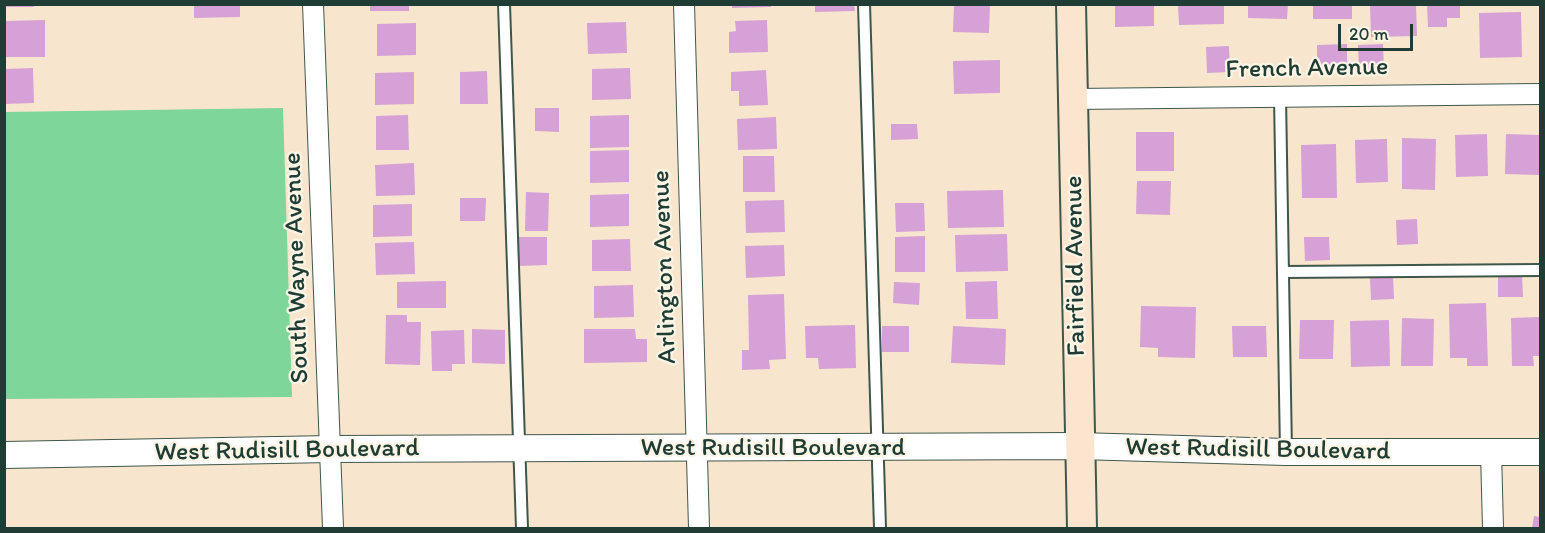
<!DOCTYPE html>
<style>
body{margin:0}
#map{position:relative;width:1545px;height:533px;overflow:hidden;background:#f7e6cd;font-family:Itim,sans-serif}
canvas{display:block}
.frame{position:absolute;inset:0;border:6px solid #1f3d34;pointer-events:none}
.scale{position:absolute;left:1338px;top:24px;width:75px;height:27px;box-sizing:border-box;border:3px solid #1f3d34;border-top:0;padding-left:8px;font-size:18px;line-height:21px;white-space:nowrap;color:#1f3d34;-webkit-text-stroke:4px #fcf5e5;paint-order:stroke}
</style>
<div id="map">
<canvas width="1545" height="533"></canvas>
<div class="frame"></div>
<div class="scale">20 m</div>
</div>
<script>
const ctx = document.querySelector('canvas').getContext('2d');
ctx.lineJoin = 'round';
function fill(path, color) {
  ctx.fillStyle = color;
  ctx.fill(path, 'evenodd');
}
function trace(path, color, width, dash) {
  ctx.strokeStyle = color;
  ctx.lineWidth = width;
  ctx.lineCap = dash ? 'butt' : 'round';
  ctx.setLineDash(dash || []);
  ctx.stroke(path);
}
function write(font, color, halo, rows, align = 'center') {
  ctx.font = font + ' Itim,sans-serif';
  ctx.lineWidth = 4.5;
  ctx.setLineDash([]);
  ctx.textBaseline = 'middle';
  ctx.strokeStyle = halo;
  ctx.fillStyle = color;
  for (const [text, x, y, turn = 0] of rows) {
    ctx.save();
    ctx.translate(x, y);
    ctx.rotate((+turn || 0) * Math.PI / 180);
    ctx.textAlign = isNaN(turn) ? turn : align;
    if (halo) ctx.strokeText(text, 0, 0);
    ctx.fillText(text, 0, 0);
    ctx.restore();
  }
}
fill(new Path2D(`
 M283,108l9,289 -287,2v-287z`), '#7ed69b');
fill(new Path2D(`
 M4,4h30v3h-30z
 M194,4h46v13l-46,1z
 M370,4h39v7h-39z
 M732,4h39v3l-39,1z
 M954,4h36l-1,29 -36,-1z
 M1178,4h46v20l-45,1z
 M1248,4h40l-1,15 -39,-1z
 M1313,4h39v15h-39z
 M1370,4h46l1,32 -46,1z
 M1427,4h33v14h-13v9h-19z
 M815,5h39l1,6 -40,1z
 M1115,5h39v21l-39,1z
 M1521,12l1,45 -42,1 -1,-45z
 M45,20v37h-41v-36z
 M767,20l1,32 -39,1v-21l7,-1 -1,-10z
 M626,22l1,31 -39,1 -1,-31z
 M416,23v32l-39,1v-32z
 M1347,44v25l-30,1v-25z
 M1383,44l1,25 -25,1 -1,-25z
 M1229,46l1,26 -23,1 -1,-26z
 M1000,60v33l-46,1 -1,-33z
 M33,68l1,35 -30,1v-35z
 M630,68l1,31 -39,1v-31z
 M766,70l2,35 -29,1v-15h-8v-19z
 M487,71l1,33h-28v-32z
 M414,72v32l-39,1v-32z
 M535,108h24v24l-24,-1z
 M408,115l1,35h-33v-34z
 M629,115v32l-39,1v-32z
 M776,117l1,32 -39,1 -1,-31z
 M891,124h26l1,15 -27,1z
 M1136,132h38v39h-38z
 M1487,134l1,42 -32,1 -1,-42z
 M1506,134l34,1 -1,40 -34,-1z
 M1402,138l34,1 -1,51 -33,-1z
 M1387,139l1,43 -32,1 -1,-43z
 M1336,144l1,54h-35l-1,-53z
 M629,150v32l-39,1v-32z
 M743,156h31l1,36h-32z
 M414,163l1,32 -39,1 -1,-31z
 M1137,181h34l-1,34 -34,-1z
 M1003,190l1,37 -56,1 -1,-37z
 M526,192l23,1 -1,38h-23z
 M629,194v32l-39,1v-32z
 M460,198h26l-1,23h-25z
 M784,200l1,32 -39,1 -1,-32z
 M895,203h29l1,28 -29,1z
 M412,204v32l-39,1v-32z
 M1417,219l1,25 -21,1 -1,-25z
 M1007,234l1,37 -52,1 -1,-37z
 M925,236v36h-30v-35z
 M519,237h28v28l-28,1z
 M1304,237h25l1,23 -25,1z
 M630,239l1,32h-39v-31z
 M414,242l1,32 -39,1 -1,-32z
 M784,245l1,31 -39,2 -1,-32z
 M1522,273l1,24h-25v-23z
 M1393,276l1,23 -23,1 -1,-23z
 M446,281v27h-49v-26z
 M997,281l1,38h-32l-1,-37z
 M894,282l26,1 -1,22 -26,-2z
 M633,285l1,32 -40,1v-32z
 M784,294l2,65 -17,1 1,9 -28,1v-20h7l-1,-55z
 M1486,303l2,63h-21v-8h-17l-1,-54z
 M1141,306l55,1 -1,51 -37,-1v-9l-18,-1z
 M386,315h21v7h14l-1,43 -35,-1z
 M1540,317v39h-7l1,10h-22l-1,-48z
 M1402,318l32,1 -1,47h-32z
 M1300,320h34l-1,39h-34z
 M1389,320l1,46 -39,1 -1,-46z
 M855,325l1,43 -37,1 -1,-11h-12l-1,-32z
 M882,326h27v26h-27z
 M953,326l53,3 -1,36 -54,-2z
 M1232,326h34l1,31h-34z
 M472,329l33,1v34l-33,-1z
 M584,329h51l1,10h11v23l-63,1z
 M464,330l1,34h-13v7h-20l-1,-40z
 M1534,516l6,1v11h-8z`), '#d5a1d6');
const service = new Path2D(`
 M504,4l18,524
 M864,4l16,524
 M1280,97l6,355
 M1283,272l257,-2`);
const minor = new Path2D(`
 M313,4l20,524
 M684,4l15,524
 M1074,99l466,-5
 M1491,452l2,76`);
const tertiary = new Path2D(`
 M4,455l327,-6 748,-3 207,6h254`);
const secondary = new Path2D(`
 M1071,4l11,524`);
trace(service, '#3f564b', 14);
trace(minor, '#3f564b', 22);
trace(tertiary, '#3f564b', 28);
trace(secondary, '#3f564b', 32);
trace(service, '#fff', 10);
trace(minor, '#fff', 20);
trace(tertiary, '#fff', 26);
trace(secondary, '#fbe5cf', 28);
write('26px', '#1f3d34', '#fcf5e5', [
 ["French Avenue",1307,69,-1],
 ["Fairfield Avenue",1076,266,-91],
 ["Arlington Avenue",665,267,-92],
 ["South Wayne Avenue",297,268,-92],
 ["West Rudisill Boulevard",773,448],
 ["West Rudisill Boulevard",1258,450,1],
 ["West Rudisill Boulevard",287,451,-1]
]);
</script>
